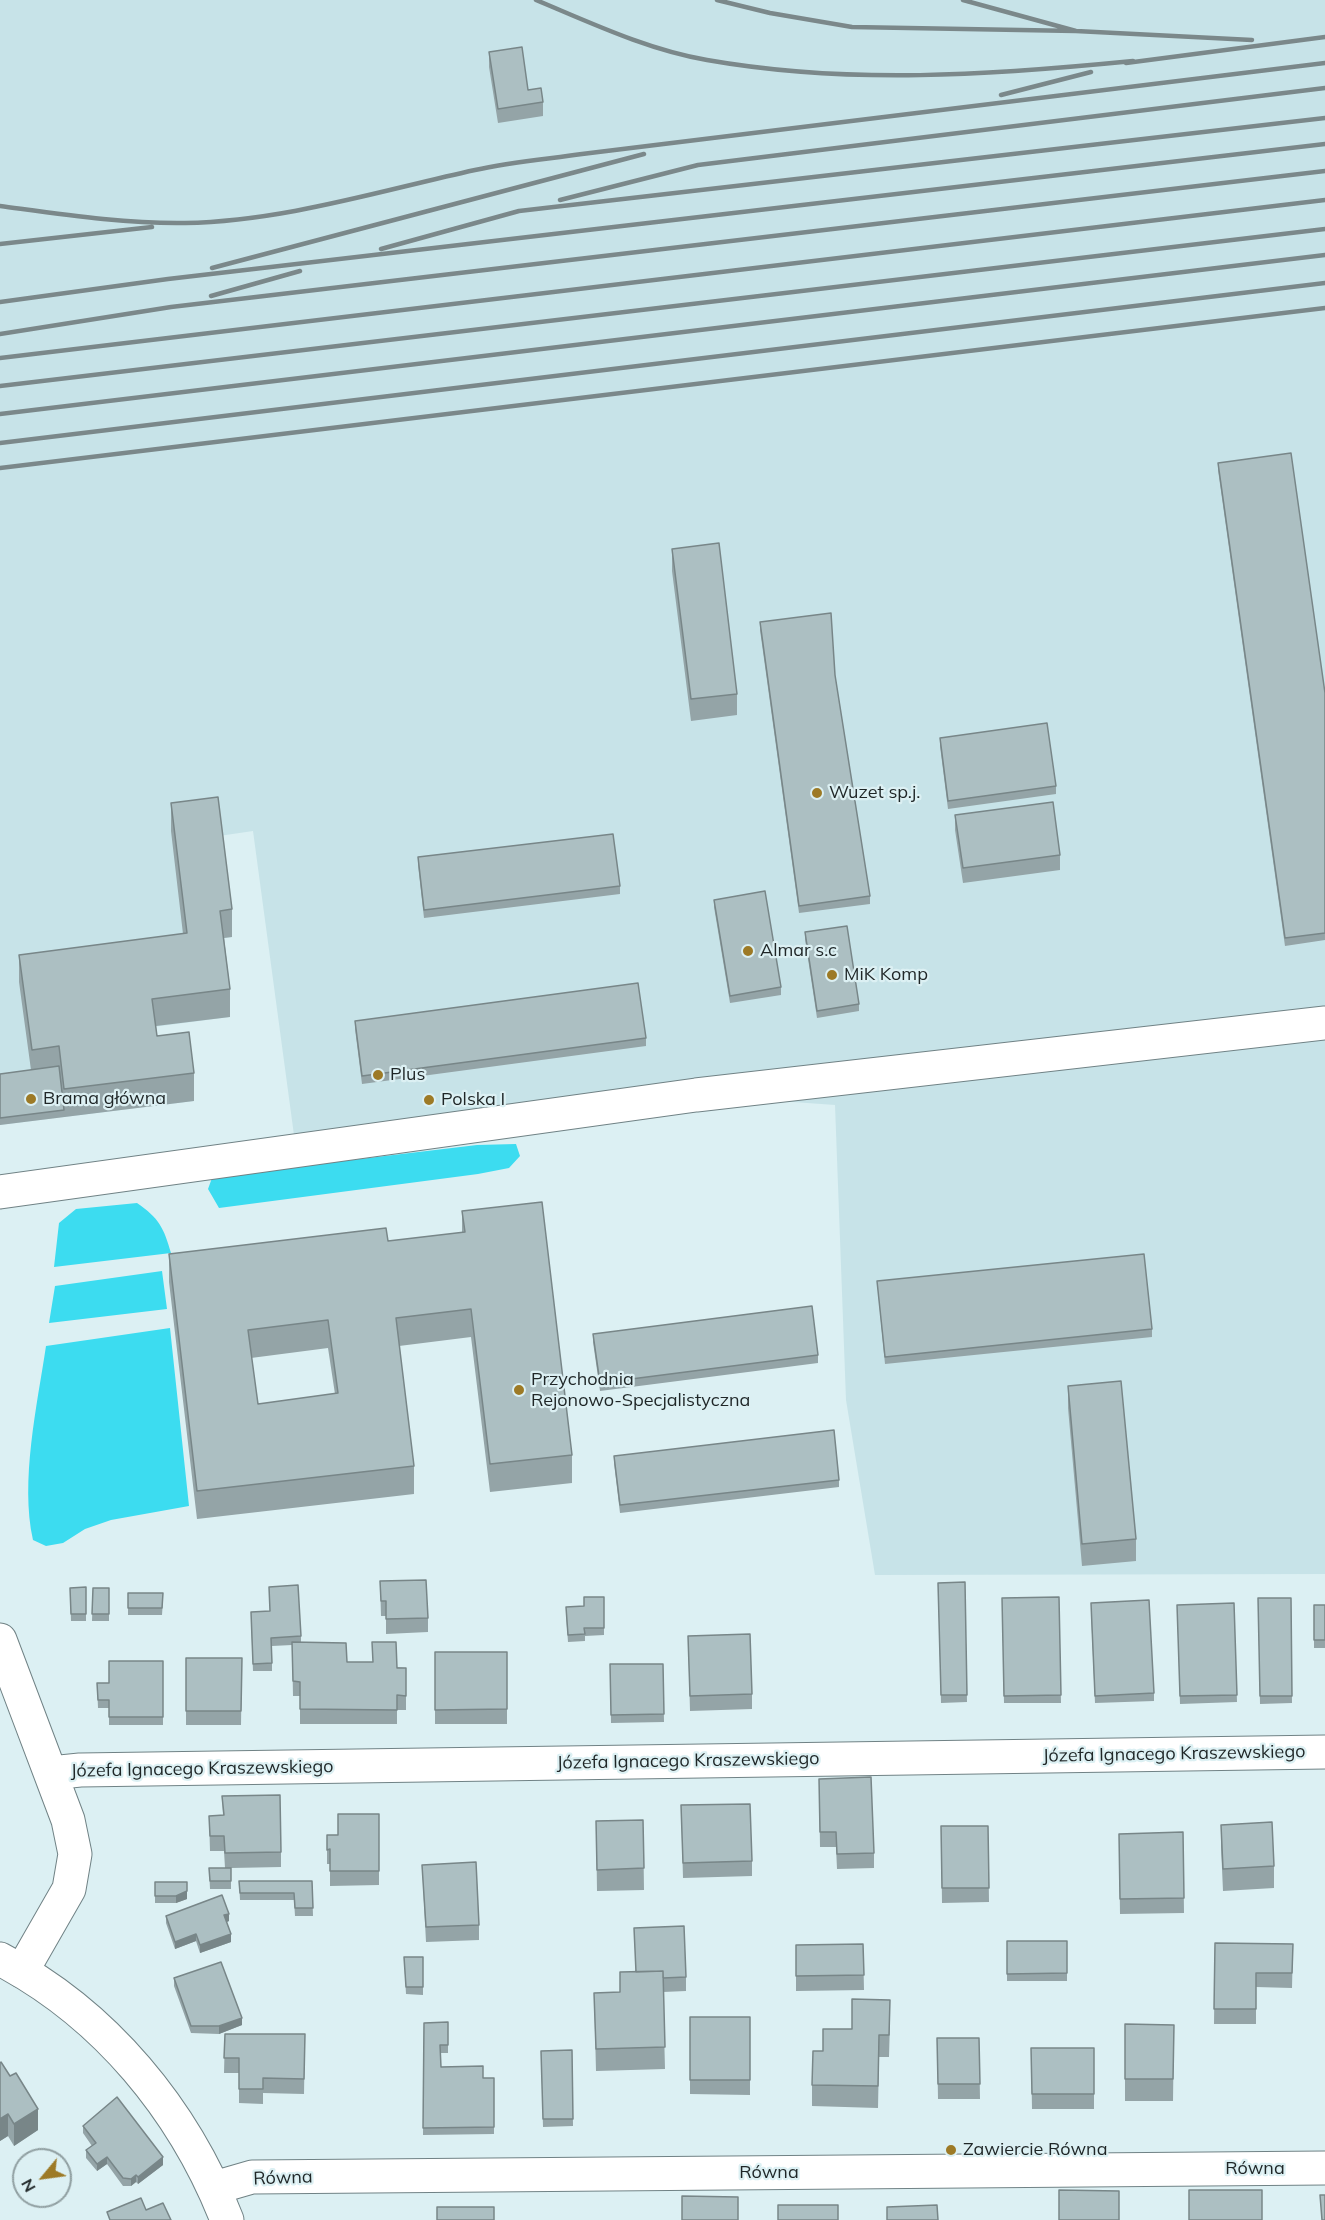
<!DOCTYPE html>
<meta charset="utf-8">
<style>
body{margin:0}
#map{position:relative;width:1325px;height:2220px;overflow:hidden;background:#dcf0f3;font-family:Mulish,sans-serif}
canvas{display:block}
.north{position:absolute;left:12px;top:2148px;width:60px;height:60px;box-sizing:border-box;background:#dcf0f3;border:2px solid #909fa1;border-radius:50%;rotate:241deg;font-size:16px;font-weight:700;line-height:24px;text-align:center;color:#1f2627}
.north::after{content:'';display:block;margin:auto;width:21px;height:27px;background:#9d7a26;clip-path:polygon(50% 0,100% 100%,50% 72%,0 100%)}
</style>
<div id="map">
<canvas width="1325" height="2220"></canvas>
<div class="north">N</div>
</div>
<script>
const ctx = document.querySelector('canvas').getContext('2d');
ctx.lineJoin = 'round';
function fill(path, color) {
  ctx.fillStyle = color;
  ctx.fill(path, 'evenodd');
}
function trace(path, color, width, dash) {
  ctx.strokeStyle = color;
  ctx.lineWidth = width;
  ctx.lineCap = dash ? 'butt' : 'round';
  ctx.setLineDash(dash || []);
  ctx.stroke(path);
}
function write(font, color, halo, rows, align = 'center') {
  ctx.font = font + ' Mulish,sans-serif';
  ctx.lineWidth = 4.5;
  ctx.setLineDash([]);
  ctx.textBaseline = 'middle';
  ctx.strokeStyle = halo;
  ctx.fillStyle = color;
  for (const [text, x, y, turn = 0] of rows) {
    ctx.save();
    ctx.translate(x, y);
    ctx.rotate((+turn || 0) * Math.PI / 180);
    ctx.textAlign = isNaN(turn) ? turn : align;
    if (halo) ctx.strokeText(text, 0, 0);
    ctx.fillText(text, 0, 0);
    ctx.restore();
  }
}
fill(new Path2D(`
 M0,0h1325v1574l-450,1 -29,-175 -11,-295 -139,-10 -400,55 -43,-319 -34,5 13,101 -12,2 10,78 -77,10 4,37 32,-4 5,41 -194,24z`), '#c7e3e8');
fill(new Path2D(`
 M516,1144l4,12 -11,12 -31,6 -259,34 -11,-19 4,-11 14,-3 251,-30z
 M137,1203c22,15 27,25 34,50l-117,14 5,-44 17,-14z
 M162,1271l5,38 -118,14 6,-37z
 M170,1328l19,178 -78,14 -26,9 -22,14 -17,3 -13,-6c-13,-59 4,-134 13,-194z`), '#3cdcf0');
const minor = new Path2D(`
 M0,1192l696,-97 629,-72
 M0,1640l68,180 7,34 -6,35 -47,82
 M51,1773l29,-3 1245,-18`);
const tertiary = new Path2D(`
 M0,1959c105,55 184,151 227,261
 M214,2188l38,-11 1073,-9`);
trace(minor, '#708285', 35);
trace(tertiary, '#708285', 35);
trace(minor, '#fff', 33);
trace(tertiary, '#fff', 33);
trace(new Path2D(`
 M536,0c55,23 112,50 171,60 142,25 284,15 426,1
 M717,0l53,13 82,14 224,4
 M963,0l113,31 176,9
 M1126,63l199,-26
 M1001,95l90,-23
 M560,200l138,-35 627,-77
 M0,206c60,8 125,18 185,17 99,-2 194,-32 290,-53 35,-8 72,-11 107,-16l743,-91
 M0,244l152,-17
 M381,249l138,-38 806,-93
 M212,268l432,-114
 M211,296l89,-25
 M0,302l168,-23 1157,-135
 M0,334l171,-27 1154,-136
 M0,358l1325,-158
 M0,386l1325,-157
 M0,414l1325,-159
 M0,443l1325,-160
 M0,468l1325,-160`), '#7b888a', 4.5);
fill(new Path2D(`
 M489,52l39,38 15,12v14l-45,7 -9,-56z
 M1218,463l107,230v247l-40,6 -67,-476z
 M672,549l65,145v21l-46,6 -19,-150z
 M760,622l75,53 35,221v8l-71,9 -39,-283z
 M940,738l116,48v8l-108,15 -8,-63z
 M171,803l61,106v28l-8,1 6,51v28l-74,9 1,10 37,37v28l-194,24v-51l31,-4 -12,-88v-27l164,-21 -12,-103z
 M955,815l105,40v15l-97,13 -8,-53z
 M418,857l202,29v8l-196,24 -6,-53z
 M714,900l67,87v8l-51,8 -16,-96z
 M805,932l54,72v7l-42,7 -12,-79z
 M355,1021l291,17v8l-284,38 -7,-55z
 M462,1211l110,244v28l-82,9 -19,-155 -72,9 15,120v28l-217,25 -28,-237v-28l219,-13 74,-8zM328,1348l7,46 -77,10 -7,-46z
 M877,1281l275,48v8l-267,27z
 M593,1334l225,21v8l-218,28 -7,-49z
 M1068,1386l68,153v22l-54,5 -14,-158z
 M614,1456l225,24v7l-219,26 -6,-50z
 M380,1581l48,37v14l-42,2v-18h-5z
 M965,1582l2,120 -26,1 -3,-120z
 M86,1587v34h-15l-1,-33z
 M269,1587l32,49v6l46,20 59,6v42h-9v14h-97v-28h-7l-1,-51 -20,1v25h-19l-2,-51 19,-9z
 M93,1588h16v33h-17z
 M128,1593l35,7 -1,15h-34z
 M604,1597v38l-19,1v5l-17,1 -2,-28z
 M1059,1597l2,106h-57l-2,-105z
 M1258,1598h33l1,105 -32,1z
 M1234,1603l3,99 -57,2 -3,-99z
 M1314,1605h11v43h-11z
 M1091,1611l63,82v8l-59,2z
 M688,1636l64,58v15l-62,2z
 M435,1652h72v72h-72z
 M186,1658h56l-1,67h-55z
 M163,1661v64h-54v-17h-11l-1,-25h12z
 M610,1664h53l1,58 -53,1z
 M819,1779l55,74v15l-37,1 -1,-22h-16z
 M222,1796l59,56v15l-50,1v21h-21l-1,-21h16l-1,-17h-14l-1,-35 14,-1z
 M681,1805l71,56v15l-69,2z
 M379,1814v71l-49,1v-22h-3v-29h11z
 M643,1820l1,70 -47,1 -1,-70z
 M1221,1825l53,41v22l-51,3 -2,-45z
 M941,1826h47l1,76 -47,1z
 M1183,1832l1,81 -64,1 -1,-80z
 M422,1865l57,60v15l-53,2z
 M239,1881h73l1,35h-18l-1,-16h-54z
 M155,1882h32v17l-11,4h-21z
 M166,1916l63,5 -2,1 4,20 -31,11 -4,-12 -21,8 -9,-26z
 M634,1928l52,49v14l-23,1 2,77 -69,2 -2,-78 26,-1 16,-20z
 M1007,1941h60v40h-60z
 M1215,1943l78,1 -1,44 -36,-1v37h-42z
 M863,1944l1,46 -68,1v-46z
 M404,1957h19v38l-17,-1z
 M174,1978l68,47 -23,9 -28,-1 -17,-47z
 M690,2017h60v78l-60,-1z
 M890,2021l-1,36h-10l-1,51 -66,-2v-21l11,-34 29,-22z
 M448,2022v31h-8l1,14 42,11h11v56l-71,1 1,-112z
 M1125,2024l49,1 -1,76h-48z
 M225,2034h80l-1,60 -41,-1v11l-24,-1v-30h-15z
 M937,2038h42l1,61h-42z
 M1031,2048h63v61h-62z
 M572,2050l1,76 -30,1 -2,-76z
 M0,2063l38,67 -24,16 -6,-10 -8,5z
 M83,2126l80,39 -25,19 -2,-2 -5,4h-8l-16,-22 -10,7 -11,-13v-8l6,-4 -9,-13z`), '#94a4a7');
fill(new Path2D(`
 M187,1891v8l-11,4v-7z
 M229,1914v7l-5,2v-8z
 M196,1934v7l-21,8v-7z
 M231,1934v8l-31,11v-8z
 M242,2018v7l-23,9v-8z
 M38,2109v21l-24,16v-22z
 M8,2114v22l-8,5v-22z
 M107,2157v7l-10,7v-7z
 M163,2157v8l-25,19v-7z
 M136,2175v7l-5,4v-7z`), '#788688');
const building = new Path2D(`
 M522,47l6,43 13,-2 2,14 -45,7 -9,-57z
 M1291,453l34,240v240l-40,5 -67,-475z
 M719,543l18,151 -46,5 -19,-150z
 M831,613l4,62 35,221 -71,10 -39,-284z
 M1047,723l9,63 -108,15 -8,-63z
 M218,797l14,112 -12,2 10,78 -78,10 5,37 32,-4 5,41 -130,16 -5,-43 -27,4 -13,-95 168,-22 -16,-130z
 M1053,802l7,53 -97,13 -8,-53z
 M613,834l7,52 -196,24 -6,-53z
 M765,891l16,96 -51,9 -16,-96z
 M847,926l12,78 -42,7 -12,-79z
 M638,983l8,55 -284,38 -7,-55z
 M59,1066l5,44 -64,8v-44z
 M542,1202l30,253 -82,9 -19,-155 -75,9 18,148 -217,25 -28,-237 217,-26 2,13 77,-9 -3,-21zM328,1320l10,73 -80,11 -10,-74z
 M1144,1254l8,75 -267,28 -8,-76z
 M812,1306l6,49 -218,28 -7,-49z
 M1121,1381l15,158 -54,5 -14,-158z
 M834,1430l5,50 -219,25 -6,-49z
 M426,1580l2,38 -42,1v-18h-5l-1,-20z
 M965,1582l2,113h-26l-3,-112z
 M298,1585l3,51 -30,2 1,25 -19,1 -2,-52 19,-1 -1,-24z
 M86,1587v27h-15l-1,-26z
 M93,1588h16v26h-17z
 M128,1593h35l-1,15h-34z
 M584,1597h20v31h-20l1,6 -17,1 -2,-28 18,-1z
 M1059,1597l2,98 -57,1 -2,-98z
 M1258,1598h33l1,98h-32z
 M1149,1600l5,93 -59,3 -4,-93z
 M1234,1603l3,92 -57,1 -3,-91z
 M1314,1605h11v35h-11z
 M750,1634l2,60 -62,2 -2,-60z
 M292,1642l54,1 1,19h26l-1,-20h24l1,26h9v28l-9,-1v15l-97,-1v-27l-7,-1z
 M435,1652h72v57l-72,1z
 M186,1658h56l-1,53h-55z
 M109,1661h54v56h-54v-17h-11l-1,-17h12z
 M610,1664h53l1,50 -53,1z
 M871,1777l3,76 -37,1 -1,-22h-16l-1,-53z
 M280,1795l1,57 -56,1 -1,-17h-14l-1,-20 15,-1 -2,-19z
 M750,1804l2,57 -69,2 -2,-58z
 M338,1814h41v57h-49v-22l-3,1v-15h11z
 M643,1820l1,48 -47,2 -1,-49z
 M1272,1822l2,44 -51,3 -2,-44z
 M941,1826h47l1,62h-47z
 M1183,1832l1,66 -64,1 -1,-65z
 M476,1862l3,63 -53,2 -4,-62z
 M209,1868h22v13h-21z
 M239,1881h73l1,27h-18l-1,-15h-54z
 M155,1882h32v9l-11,5h-21z
 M222,1895l7,19 -5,1 7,19 -31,11 -4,-11 -21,8 -9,-26z
 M684,1926l2,51 -23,1v-7l-27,1 -2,-44z
 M1007,1941h60v32l-60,1z
 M1215,1943l78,1 -1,29h-36v36h-42z
 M863,1944l1,31 -68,1v-31z
 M404,1957h19v30h-17z
 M221,1962l21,56 -23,8h-28l-17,-48z
 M663,1971l2,76 -69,2 -2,-56 26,-1v-20z
 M852,1999l38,1 -1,35h-10l-1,51 -66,-1 1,-34h10v-22h29z
 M690,2017h60v63h-60z
 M448,2022v23h-8l1,22 42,-1v12h11v49l-71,1 1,-105z
 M1125,2024l49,1 -1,54h-48z
 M225,2034h80l-1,45 -41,-1v11h-24v-31h-15z
 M937,2038h42l1,46h-42z
 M1031,2048h63v46h-62z
 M572,2050l1,69h-30l-2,-68z
 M1,2062l9,14 6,-3 22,36 -24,15 -6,-10 -8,5v-56z
 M117,2097l46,60 -25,20 -2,-2 -5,4 -8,-1 -16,-21 -10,7 -11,-14 10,-7 -13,-17z
 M1059,2190l60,1v29h-60z
 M1189,2190h73v30h-73z
 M1320,2195h5v25h-3z
 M682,2196l56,1v23h-56z
 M141,2198l5,12 17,-7 8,17h-61l-3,-8z
 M778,2205h60v15h-60z
 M937,2205l1,15h-51v-13z
 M437,2207h57v13h-57z`);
fill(building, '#acbfc2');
trace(building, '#788688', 1.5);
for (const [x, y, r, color] of [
 [817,793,6,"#9d7a26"],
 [748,951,6,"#9d7a26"],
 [832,975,6,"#9d7a26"],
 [378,1075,6,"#9d7a26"],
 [31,1099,6,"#9d7a26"],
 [429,1100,6,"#9d7a26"],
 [519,1390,6,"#9d7a26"],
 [951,2150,6,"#9d7a26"]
]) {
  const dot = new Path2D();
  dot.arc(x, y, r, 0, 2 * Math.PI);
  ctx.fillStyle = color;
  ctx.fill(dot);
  trace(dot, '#dcf0f3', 2);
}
write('18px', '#1f2627', '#dcf0f3', [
 ["Wuzet sp.j.",829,793],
 ["Almar s.c",760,951],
 ["MiK Komp",844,975],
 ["Plus",390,1075],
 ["Brama główna",43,1099],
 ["Polska I",441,1100],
 ["Przychodnia",531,1380],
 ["Rejonowo-Specjalistyczna",531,1401],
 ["Zawiercie Równa",963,2150]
], 'left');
write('18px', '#1f2627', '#dcf0f3', [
 ["Józefa Ignacego Kraszewskiego",1174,1754,-1],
 ["Józefa Ignacego Kraszewskiego",688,1761,-1],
 ["Józefa Ignacego Kraszewskiego",202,1769,-1],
 ["Równa",1255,2169],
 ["Równa",769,2173],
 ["Równa",283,2178,-2]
]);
</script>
